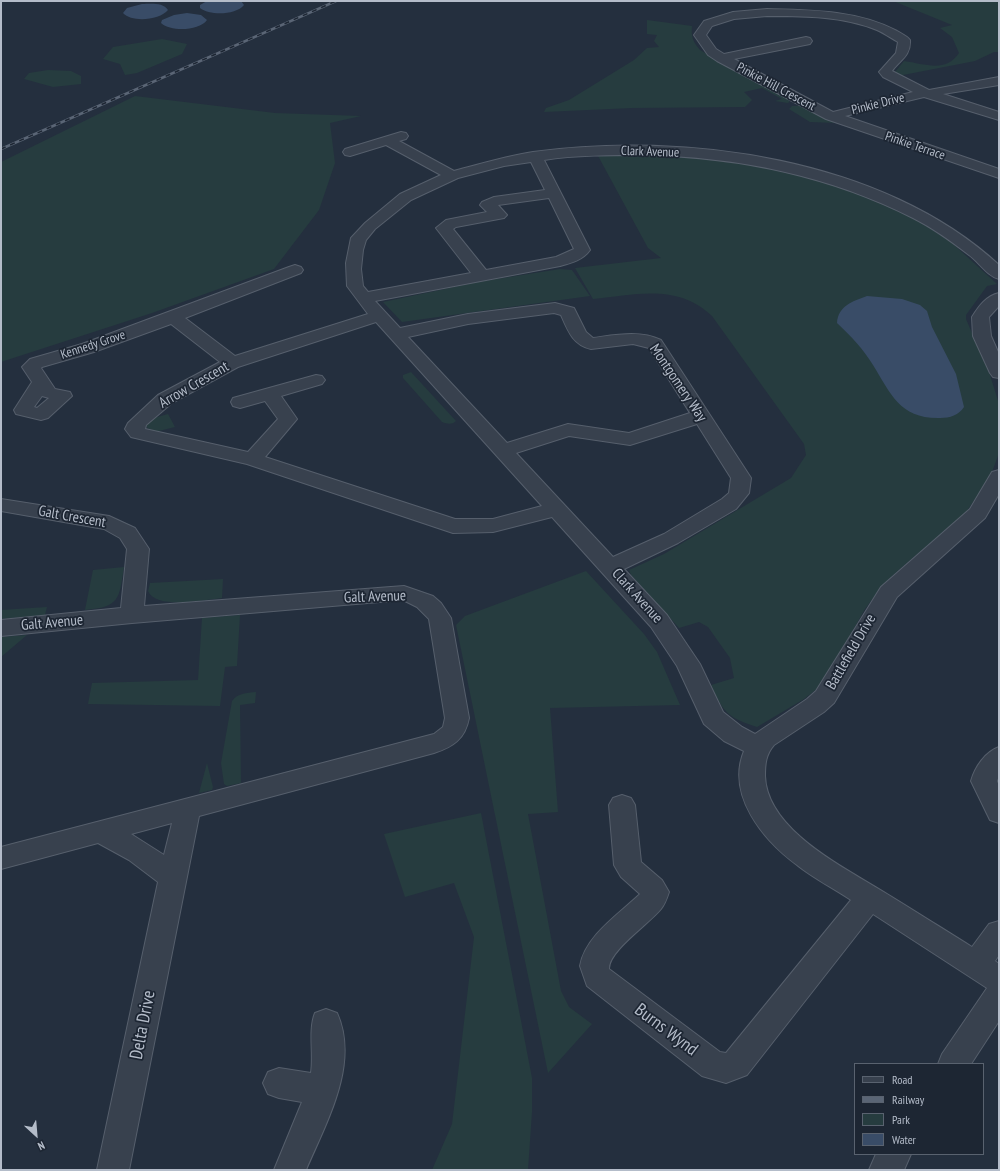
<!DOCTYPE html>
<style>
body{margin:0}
#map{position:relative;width:1000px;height:1171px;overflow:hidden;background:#242f3e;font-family:"PT Sans Narrow",sans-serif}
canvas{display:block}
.frame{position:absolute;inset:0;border:2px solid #b4bcc9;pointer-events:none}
.legend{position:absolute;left:854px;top:1063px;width:130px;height:92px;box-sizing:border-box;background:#1d2633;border:1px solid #59626f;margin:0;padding:5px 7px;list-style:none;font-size:12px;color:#b4bcc9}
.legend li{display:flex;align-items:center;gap:8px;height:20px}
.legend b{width:20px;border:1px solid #59626f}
.north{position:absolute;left:16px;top:1115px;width:40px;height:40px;-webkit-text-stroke:3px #1d2633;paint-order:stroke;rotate:154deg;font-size:11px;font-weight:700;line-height:16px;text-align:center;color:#b4bcc9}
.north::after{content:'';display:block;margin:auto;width:14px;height:18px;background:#b4bcc9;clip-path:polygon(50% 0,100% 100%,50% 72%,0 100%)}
</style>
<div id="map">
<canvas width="1000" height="1171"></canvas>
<div class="frame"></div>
<ul class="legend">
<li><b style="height:5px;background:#38414e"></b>Road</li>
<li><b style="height:5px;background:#5a6575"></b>Railway</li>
<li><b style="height:11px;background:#263c3f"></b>Park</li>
<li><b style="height:11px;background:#394c67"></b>Water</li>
</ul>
<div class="north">N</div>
</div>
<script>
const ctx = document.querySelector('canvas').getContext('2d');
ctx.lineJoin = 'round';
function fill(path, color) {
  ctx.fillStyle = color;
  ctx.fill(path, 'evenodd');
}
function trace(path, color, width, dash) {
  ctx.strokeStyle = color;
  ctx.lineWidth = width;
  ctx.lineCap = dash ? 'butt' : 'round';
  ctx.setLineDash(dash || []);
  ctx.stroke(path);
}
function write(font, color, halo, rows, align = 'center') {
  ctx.font = font + ' "PT Sans Narrow",sans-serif';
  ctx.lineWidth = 3.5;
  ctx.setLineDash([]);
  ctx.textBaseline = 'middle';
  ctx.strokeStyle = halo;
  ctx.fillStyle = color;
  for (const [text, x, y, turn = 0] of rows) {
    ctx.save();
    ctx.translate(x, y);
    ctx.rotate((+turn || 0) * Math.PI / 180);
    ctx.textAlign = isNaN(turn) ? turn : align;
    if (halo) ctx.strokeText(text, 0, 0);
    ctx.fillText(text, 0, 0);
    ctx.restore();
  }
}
fill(new Path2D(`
 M893,1h106v51h-5l-19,9 -77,15 -3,-4 9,-11c21,3 42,12 55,-8l-7,-16 -12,-9 12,-3z
 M647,20l45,6c-1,11 1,16 8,24l91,50 -3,3 -13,-2 7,-2 -20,-11 -18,4 8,8 -7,7 -113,1 -88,4 2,-4 23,-8 65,-40 13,-12 12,-1 -5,-6 3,-6 -10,-1z
 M162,39l25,5 -5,10 -45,19 -12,2 -5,-11 -17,-5 10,-12z
 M48,70l23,1 10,5v8l-28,3 -29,-8 5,-6z
 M135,96l140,17 86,3 -31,7 5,40 -16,47 -45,59 -122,44 -151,49v-200z
 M792,106h9l36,17 -27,-1 -21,-13z
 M597,154l102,2 59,8 64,14 78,30 52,35 45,41 -10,2 -21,29v4l24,56 9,29v49l-10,27 -23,32 -74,64 -15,17 -12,16 -43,76 -18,14 -47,28c-28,-9 -34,-14 -46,-42l23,-7 -4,-20 -22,-31 -9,-5 -20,6 -48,-53 -2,-5 35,-16 127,-76 15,-23 -2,-11 -92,-128c-35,-33 -76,-21 -119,-17l-18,-31 86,-10 -13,-10z
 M560,269l12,1 18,26 -188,26 -19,-20 95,-20z
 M411,372l45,49c-4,4 -9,3 -14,1l-39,-44v-3z
 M168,414l7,13 -20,5 -9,-5 -1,-3 5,-5z
 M124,567c-5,32 -4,40 -39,43l8,-40z
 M586,571l58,63 13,18 23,53 -130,3 8,104 -30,2 33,177 8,16 23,17 -44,49 -92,-448 9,-9z
 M223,579l-1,19c-17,2 -66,12 -74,-7l2,-8z
 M47,607l-2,8 -44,4v-9z
 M240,615l-3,51 -12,1 -5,39 -132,-2 4,-21 106,-3 4,-62z
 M27,635l-26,22v-20z
 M256,692l-1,11 -15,2 1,78 -14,3 -3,-2 -3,-21 11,-62c6,-8 14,-8 24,-9z
 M207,763l6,24 -1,3 -13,3z
 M481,813l51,265v34l-4,58h-96l20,-46 22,-187 -20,-54 -49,14 -21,-63z`), '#263c3f');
fill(new Path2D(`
 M207,1h34l3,4c-8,10 -34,11 -44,3v-3z
 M142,4c8,0 21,-2 26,6 -8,10 -36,13 -45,3l4,-5z
 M187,13l14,2 6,5c-8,11 -36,12 -46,3l1,-3 12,-5z
 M867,296l35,3 18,6 7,6 5,16 24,47 8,33c-5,8 -14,11 -24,11 -40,1 -49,-24 -67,-53 -9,-15 -22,-29 -36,-42 1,-17 16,-22 30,-27z`), '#394c67');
const minor = new Path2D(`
 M767,9c43,1 91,1 130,22 5,3 10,5 13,9 1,16 -10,20 -18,31l37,19 70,-13v8l-56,9 56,18v8l-75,-23 -79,19 154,53v9l-173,-59 -109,-58 -9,-6 -14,-20 10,-14 29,-9zM767,16c36,0 76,0 110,14 7,3 14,8 21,12l-2,11 -17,19 4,5 30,15 -80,20 -99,-53 76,-15 2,-3 -2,-3 -4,-1 -82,17 -8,-5 -10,-14 6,-9 22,-7z
 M401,132l5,1 2,3 -2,3 -7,2 55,30c26,-7 53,-15 79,-19 152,-21 350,6 466,113v14c-12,-3 -20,-17 -30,-24 -18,-14 -36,-27 -56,-37 -85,-43 -175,-61 -269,-63 -33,0 -67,0 -100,5l46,90c-7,10 -19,13 -30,16l-185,35 25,27 68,-14 87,-11 19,5 12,24 7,6c23,-3 47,-8 68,2l90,138 -2,15 -13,16 -58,34 -54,26 43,46 33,49 23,48 19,15 13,7 52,-35 9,-8 65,-104 89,-78 22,-37 7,-2v24l-14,24 -88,79 -63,106 -10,9 -50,33c-8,9 -9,19 -9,31 2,55 81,92 122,118 28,17 56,35 85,53l17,-23 10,-3v34l-4,6 4,3v57l-28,43h-33l4,-10 45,-66 -114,-74 -126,161 -21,8 -24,-7 -115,-90 -7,-20c5,-30 39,-52 60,-72l-19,-17 -7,-12 -5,-60 4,-7 9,-3 9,3 4,7 6,57 21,18 7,12c-2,6 -4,12 -8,17 -11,14 -53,42 -52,60l111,83 6,1 125,-153c-18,-12 -38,-22 -54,-35 -34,-25 -71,-70 -53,-114l-20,-10 -20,-17 -27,-58 -26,-39 -99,-110 -59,15 -40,1 -206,-69 -116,-27 -6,-8 3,-6 30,-28 62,-33 -49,-38 -77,28 -52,15 -1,1 14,21 15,3 2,4 -24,22 -7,2 -25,-6 -2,-4 18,-28 -10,-15 8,-8 52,-15 207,-77 6,-2 6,2 2,3 -2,3 -116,45 50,38 133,-42 -21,-28 -1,-23 5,-25 14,-15 35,-29 41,-19 -55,-30 -36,11 -5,-1 -2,-3 2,-3zM531,162l14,28 -51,7 -12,5 -2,3 7,7 -41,8 -10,8 35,45 -103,19 -5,-6 -2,-17 2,-19 3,-10 9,-11 36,-29 47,-22 46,-12zM549,198l25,51 -18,8 -70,13 -33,-41 3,-2 48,-9 3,-3 -9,-10zM554,313l7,2c7,16 12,30 30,34l42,-5 16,4 41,65 -61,20 -61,-9 -61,19 -99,-106 60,-13zM376,322l166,184 -49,13h-38l-190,-62 32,-38 -16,-23 41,-12 3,-4 -3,-4 -6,-1 -83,23 -2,4 2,4 7,2 25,-7 13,18 -30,33 -103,-23 1,-4 26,-22 66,-36zM42,396l7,2 -12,10 -3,-1zM697,424l34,54 -2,15 -7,6 -58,35 -51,23 -97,-104 53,-17 61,9z
 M999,293v13l-10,11 2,19 8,18v24l-6,-1 -3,-4 -17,-37 -1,-19c7,-11 14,-21 27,-24z
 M1,499l108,17 26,12 14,21 -5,57 260,-20 29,10 8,7 10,15 18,100c-4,21 -16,29 -35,35l-235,63 -70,354h-32l61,-288 -29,-22 -31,-17 -97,26v-22l433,-113 9,-7 2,-9 -16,-99 -12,-12 -14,-7 -271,23 -131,13v-16l120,-12 6,-59 -7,-11 -16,-9 -103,-18zM172,823l-8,32 -33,-21z
 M999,747v29l-2,5 2,5v37l-9,-3 -19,-39c4,-14 14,-29 28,-34z
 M326,1009l11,4c23,51 -11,110 -31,157h-32l28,-68 -23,-4 -11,-4 -5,-11 5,-11 11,-4 32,5c3,-19 -3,-43 4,-60z
 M876,1154h35l-7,16h-35z`);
trace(minor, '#565f6c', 2);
fill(minor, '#38414e');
const rail = new Path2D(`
 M1,149l335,-148`);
trace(rail, '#5a6575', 2.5);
trace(rail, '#1d2633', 1.5, [5]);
write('13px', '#b4bcc9', '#1d2633', [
 ["Pinkie Hill Crescent",776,87,28],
 ["Pinkie Drive",878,104,-14],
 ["Pinkie Terrace",915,146,19],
 ["Clark Avenue",650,152,2],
 ["Kennedy Grove",93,345,-18]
]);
write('15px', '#b4bcc9', '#1d2633', [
 ["Montgomery Way",678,383,56],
 ["Arrow Crescent",194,385,-30],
 ["Galt Crescent",72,517,10],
 ["Clark Avenue",637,596,48],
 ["Galt Avenue",375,597,-2],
 ["Galt Avenue",52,623,-5],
 ["Battlefield Drive",851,652,-60]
]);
write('18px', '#b4bcc9', '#1d2633', [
 ["Delta Drive",143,1025,-79],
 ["Burns Wynd",666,1030,37]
]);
</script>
